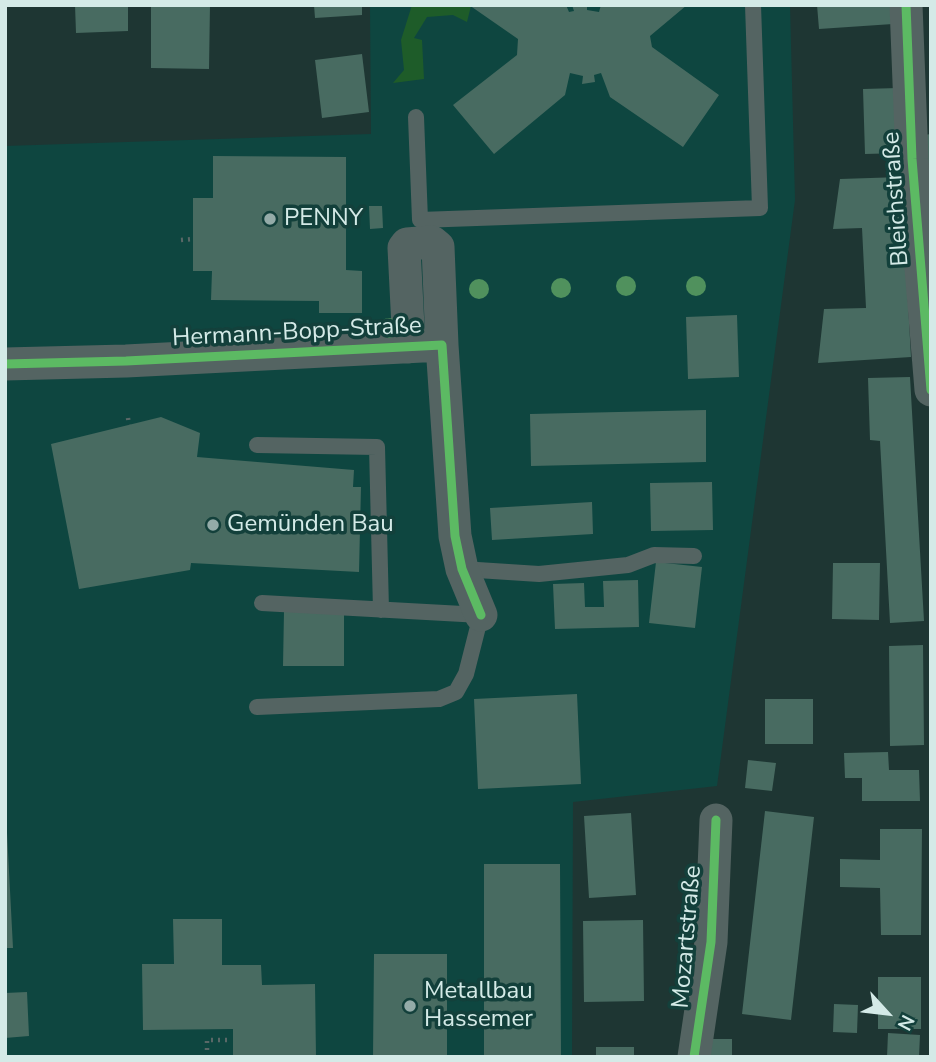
<!DOCTYPE html>
<meta charset="utf-8">
<style>
body{margin:0}
#map{position:relative;width:936px;height:1062px;overflow:hidden;background:#1e3633;font-family:"Nunito Sans",sans-serif}
canvas{display:block}
.frame{position:absolute;inset:0;border:7px solid #d4eae7;pointer-events:none}
.north{position:absolute;left:852px;top:978px;width:70px;height:70px;-webkit-text-stroke:5px #13403b;paint-order:stroke;rotate:117deg;font-size:19px;font-weight:700;line-height:28px;text-align:center;color:#d4eae7}
.north::after{content:'';display:block;margin:auto;width:24px;height:32px;background:#d4eae7;clip-path:polygon(50% 0,100% 100%,50% 72%,0 100%)}
</style>
<div id="map">
<canvas width="936" height="1062"></canvas>
<div class="frame"></div>
<div class="north">N</div>
</div>
<script>
const ctx = document.querySelector('canvas').getContext('2d');
ctx.lineJoin = 'round';
function fill(path, color) {
  ctx.fillStyle = color;
  ctx.fill(path, 'evenodd');
}
function trace(path, color, width, dash) {
  ctx.strokeStyle = color;
  ctx.lineWidth = width;
  ctx.lineCap = dash ? 'butt' : 'round';
  ctx.setLineDash(dash || []);
  ctx.stroke(path);
}
function write(font, color, halo, rows, align = 'center') {
  ctx.font = font + ' "Nunito Sans",sans-serif';
  ctx.lineWidth = 7;
  ctx.setLineDash([]);
  ctx.textBaseline = 'middle';
  ctx.strokeStyle = halo;
  ctx.fillStyle = color;
  for (const [text, x, y, turn = 0] of rows) {
    ctx.save();
    ctx.translate(x, y);
    ctx.rotate((+turn || 0) * Math.PI / 180);
    ctx.textAlign = isNaN(turn) ? turn : align;
    if (halo) ctx.strokeText(text, 0, 0);
    ctx.fillText(text, 0, 0);
    ctx.restore();
  }
}
fill(new Path2D(`
 M370,5h420l5,195 -78,586 -144,16 -1,255h-567v-911l366,-12z`), '#0e4640');
fill(new Path2D(`
 M412,5l59,1 -4,16 -14,-7 -26,2 -13,21 8,2 2,39 -31,4 11,-13 -3,-30z`), '#1e5c29');
fill(new Path2D(`
 M75,5h53v26l-52,2z
 M151,5h59l-1,64 -58,-1z
 M314,5h48v10l-47,3z
 M469,5h97l3,7 5,-1 -2,-6h15v5l12,2 2,-7h86l-37,31 2,11 67,48 -36,52 -73,-50 -9,-24 -7,2 1,7 -13,2 1,-8 -13,-3 -5,22 -71,59 -41,-49 64,-50 1,-16z
 M817,5h75l1,19 -74,5z
 M362,54l7,58 -47,6 -7,-58z
 M898,88l3,65 -36,1 -2,-65z
 M931,134v34l-7,1v-34z
 M213,156l133,1v113l16,1v42h-43v-12l-108,-1 1,-29h-19v-73h20z
 M901,177l10,180 -93,6 6,-54 42,-1 -4,-80 -29,1 7,-50z
 M369,206h13l1,22 -13,1z
 M737,315l2,62 -51,2 -2,-62z
 M910,377l14,244 -34,2 -10,-182 -10,-1 -2,-62z
 M706,410v52l-175,4 -1,-52z
 M161,417l39,16 -3,24 157,13 -1,17h8l-2,85 -168,-9 -1,7 -111,19 -28,-145z
 M712,482l1,48 -62,1 -1,-48z
 M592,502l1,32 -101,6 -2,-32z
 M656,562l46,5 -7,61 -46,-5z
 M833,563h47l-1,57 -47,-1z
 M638,580l1,47 -84,2 -2,-45 31,-1 1,24h19l-1,-26z
 M284,611h60v55h-61z
 M923,645l1,100 -34,1 -1,-100z
 M577,694l4,90 -103,5 -4,-90z
 M765,699h48v45h-48z
 M888,752l1,18h30l1,31h-58v-23h-17l-1,-25z
 M748,760l28,3 -4,28 -27,-3z
 M5,794l8,154h-8z
 M765,811l49,6 -23,203 -49,-6z
 M631,813l5,82 -47,3 -5,-82z
 M880,829h42l-1,106h-40l-1,-47 -40,-1v-28l40,1z
 M484,864h76l1,193h-77z
 M173,919h49v46h39l1,20 53,-1 1,73h-83v-28l-90,1 -1,-66h32z
 M643,920l1,81 -60,1 -1,-81z
 M374,954h73v103h-74z
 M878,977h43v52h-43z
 M27,992l2,44 -24,2v-45z
 M834,1004l24,1 -1,28 -24,-1z
 M888,1033l32,2 -1,22h-32z
 M711,1039h21v18h-22z
 M596,1047h38v10h-38z`), '#486b61');
trace(new Path2D(`
 M181,240l12,-1
 M128,418l1,7
 M207,1057v-17h25`), '#5a6867', 4.5, [2, 5]);
trace(new Path2D(`
 M416,117l4,103 340,-12 -7,-203
 M257,445l120,2 4,163
 M462,569l77,5 89,-9 26,-10 40,1
 M257,707l182,-8 17,-7 10,-18 15,-59 -219,-12`), '#546462', 16);
trace(new Path2D(`
 M906,5l6,154 19,231
 M409,347l-5,-99 3,-4 25,-2 6,5 4,98
 M5,364l121,-3 316,-16 13,191 7,33 19,46
 M694,1057l17,-115 5,-122`), '#546462', 33);
trace(new Path2D(`
 M906,5l6,154 19,231
 M5,364l121,-3 316,-16 13,191 7,33 19,46
 M694,1057l17,-115 5,-122`), '#5cba63', 9);
ctx.fillStyle = '#50915d';
for (const [x, y] of [
 [626,286],
 [696,286],
 [561,288],
 [479,289],
 [389,328]
]) {
  ctx.beginPath();
  ctx.arc(x, y, 10, 0, 2 * Math.PI);
  ctx.fill();
}
for (const [x, y, r, color] of [
 [270,219,7,"#94aba8"],
 [213,525,7,"#94aba8"],
 [410,1006,7,"#94aba8"]
]) {
  const dot = new Path2D();
  dot.arc(x, y, r, 0, 2 * Math.PI);
  ctx.fillStyle = color;
  ctx.fill(dot);
  trace(dot, '#13403b', 2.5);
}
write('24px', '#d4eae7', '#13403b', [
 ["Bleichstraße",897,199,-94],
 ["Hermann-Bopp-Straße",297,333,-3],
 ["Mozartstraße",688,937,-85]
]);
write('24px', '#d4eae7', '#13403b', [
 ["PENNY",284,219],
 ["Gemünden Bau",227,525],
 ["Metallbau",424,992],
 ["Hassemer",424,1020]
], 'left');
</script>
